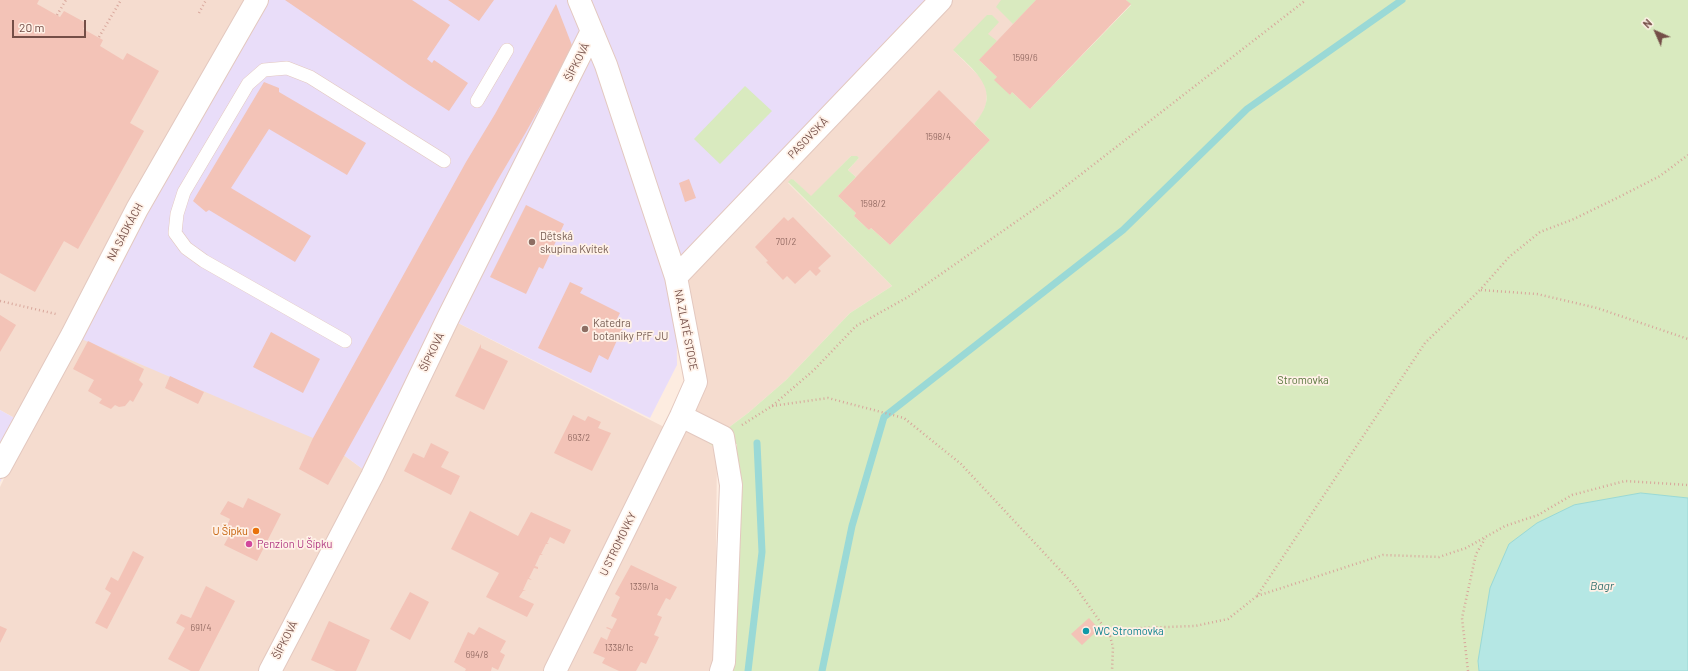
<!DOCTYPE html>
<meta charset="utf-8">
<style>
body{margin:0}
#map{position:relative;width:1688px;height:671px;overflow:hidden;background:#fdece0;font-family:Barlow,sans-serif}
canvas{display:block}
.north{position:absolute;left:1636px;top:12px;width:40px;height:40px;-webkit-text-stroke:3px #fff1e7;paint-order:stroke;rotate:315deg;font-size:11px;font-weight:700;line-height:16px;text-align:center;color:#744e47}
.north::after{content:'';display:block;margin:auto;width:14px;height:18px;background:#744e47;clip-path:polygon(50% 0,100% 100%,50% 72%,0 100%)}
.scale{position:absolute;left:12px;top:20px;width:74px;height:18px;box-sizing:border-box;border:2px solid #744e47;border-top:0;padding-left:5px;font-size:12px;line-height:14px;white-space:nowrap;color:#744e47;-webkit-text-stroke:3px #fff1e7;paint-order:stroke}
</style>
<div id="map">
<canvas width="1688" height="671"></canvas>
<div class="north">N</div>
<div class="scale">20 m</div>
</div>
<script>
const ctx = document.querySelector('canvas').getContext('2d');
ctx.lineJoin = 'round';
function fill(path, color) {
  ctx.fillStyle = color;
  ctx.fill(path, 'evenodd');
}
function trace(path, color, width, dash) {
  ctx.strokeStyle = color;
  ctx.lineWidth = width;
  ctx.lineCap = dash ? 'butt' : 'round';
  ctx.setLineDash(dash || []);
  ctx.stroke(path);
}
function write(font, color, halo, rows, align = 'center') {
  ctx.font = font + ' Barlow,sans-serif';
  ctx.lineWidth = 3.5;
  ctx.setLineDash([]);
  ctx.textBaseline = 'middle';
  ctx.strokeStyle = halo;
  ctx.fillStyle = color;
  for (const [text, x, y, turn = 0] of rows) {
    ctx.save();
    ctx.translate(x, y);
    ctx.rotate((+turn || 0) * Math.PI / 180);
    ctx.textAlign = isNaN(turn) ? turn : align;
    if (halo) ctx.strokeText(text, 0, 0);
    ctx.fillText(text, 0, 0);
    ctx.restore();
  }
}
fill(new Path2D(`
 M0,0h270l43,438 32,18 27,20 76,-158 234,118 23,-53 -29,-106 264,-277h186l5,4 -101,105 -17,-17 -3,3 -13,-18 -18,-17 -26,-10 26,26 5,7 3,10 -1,11 -3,9 -9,11 16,16 -100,105 -18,-17 -3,2 -15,-14 2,-3 -18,-17 18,-19 -8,-7 11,-12 -8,-2 -40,41 -17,-17 -6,3 104,103 -42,27 -64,67 -38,33 -40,30 9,6 -2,210 -3,12h-712v-184l29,-61 -29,-16z`), '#f5dccf');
fill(new Path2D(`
 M269,0h671l-264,277 1,88 -27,53 -202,-100 -76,158 -27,-20 -32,-18 -241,-103z
 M0,410l29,16 -29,56z`), '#e9ddf9');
fill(new Path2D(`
 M1001,0h35l-23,24 -17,-17z
 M1126,0h562v671h-957l6,-227 -20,5 -9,-6 40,-30 38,-33 64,-67 42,-27 -104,-104 3,-3 3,1 17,16 40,-40h6l2,2 -11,12 8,7 -18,19 18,17 -2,3 15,14 2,-2 19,17 100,-105 -16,-16c29,-32 3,-51 -21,-74l34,-35h5l7,7 -11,12 9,7 -18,19 18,17 13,18 2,-3 18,17 101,-104z
 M745,86l27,25 -52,53 -26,-25z`), '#d9eabf');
const water = new Path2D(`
 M1641,493l47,5v173h-209l-1,-10 12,-73 19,-44 28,-21 37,-18z`);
fill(water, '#b5e7e4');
trace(water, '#9ad9d6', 1);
trace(new Path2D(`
 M748,671l14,-119 -5,-109
 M822,671l30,-145 32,-109 239,-187 124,-121 155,-109`), '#9ad9d6', 7);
fill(new Path2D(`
 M0,0h39l-2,4 23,13 4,-6 22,12 -3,6 20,11 -3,6 23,14 4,-7 32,18 -29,52 14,8 -66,118 -14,-8 -29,51 -35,-19z
 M285,0h127l38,25 -23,34 5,4 2,-3 34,23 -19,28 -40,-26z
 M448,0h46l-15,21z
 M1036,0h90l5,4 -101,105 -18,-17 -2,3 -16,-15 3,-3 -18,-17z
 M556,4l17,44 -47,84 -29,49 -169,304 -29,-16 14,-31 153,-276 29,-48z
 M264,82l15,6v4l87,51 -19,32 -78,-46 -38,59 80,48 -16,26 -86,-52 -3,2 -13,-11z
 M939,90l51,50 -100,105 -19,-17 -2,2 -15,-14 2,-3 -18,-17z
 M689,179l7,19 -11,4 -6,-19z
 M526,205l38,19 -21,45 -4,-2 -13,27 -36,-17z
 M784,217l4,4 5,-4 38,39 -13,12 3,3 -5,5 -6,-6 -15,14 -8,-8 -4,4 -17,-18 2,-1 -13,-14z
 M570,282l13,6 -3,5 40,20 -3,6 8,4 -17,37 -9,-5 -8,18 -53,-25z
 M0,315l16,10 -16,27z
 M271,332l49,27 -17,34 -50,-26z
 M88,341l56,28 -5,11 4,4 -10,18 -3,-2 -5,6 -6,1 -4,-2 -4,4 -12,-6 3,-4 -14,-8 6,-11 -21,-11z
 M481,344v4l27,13 -24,49 -29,-14z
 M170,376l34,16 -6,12 -33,-16z
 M573,415l12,6 3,-5 13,6 -3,6 13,5 -19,38 -38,-18z
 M431,443l18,9 -8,15 19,9 -9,19 -47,-24 9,-18 11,5z
 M248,498l33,16 -24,47 -33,-16 6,-11 -6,-2 6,-13 -10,-5 8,-13 15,7z
 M470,511l48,25 13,-24 40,18 -7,14 -14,-7 -3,6 2,1h-3l-5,10 2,1h-3l-5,11 3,1v2l-4,-1 -5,10 3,2 -4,-1 -5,11 3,1h-3l-4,6 15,7 -7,13 -41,-20 13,-24 -48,-24z
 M133,551l11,6 -37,72 -12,-6 16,-30 -6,-4 6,-12 7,4z
 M631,565l46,22 -7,13 -4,-2 -9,17 5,2 -8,18 5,2 -13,27 -5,-2 -5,9h-17l-17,-8 3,-5 -12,-5 8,-16 6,3 4,-10 -5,-2 1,-1 5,2 5,-10 -6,-3 9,-19 -5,-3z
 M206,586l29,15 -36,70h-8l-23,-12 17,-31 -9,-5 5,-9 10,4z
 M410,592l19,10 -19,38 -20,-11z
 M1089,618l10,11 -17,16 -11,-11z
 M329,621l41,19 -14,31h-20l-25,-11z
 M0,626l7,3 -7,14z
 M479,627l27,14 -6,11 5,3 -7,15 -6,-3 -1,4h-26l1,-2 -12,-7 14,-30 6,3z`), '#f3c3b7');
const lane = new Path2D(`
 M477,101l30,-51
 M345,341l-141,-80 -18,-13 -11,-15 2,-19 7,-22 64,-108 16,-14 23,-2 23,9 134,84`);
const street = new Path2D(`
 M676,277l265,-277
 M681,416l42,21 8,48 -7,177 -3,9
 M0,467l72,-132 65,-126 120,-209
 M270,671l102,-195 76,-158 144,-287
 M555,671l126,-255 15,-34 -20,-105 -70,-212 -27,-65`);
trace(lane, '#e3c8bf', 14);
trace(street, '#e3c8bf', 24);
trace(new Path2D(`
 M199,13l7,-13
 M57,15l9,-15
 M99,37l22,-37
 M1481,290l56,4 60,14 91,31
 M0,301l56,13
 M772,406l56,-8 76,20 57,46 114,122 35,50 28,-8 57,-2 33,-7 29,-23 168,-253 55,-53 29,-33 31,-25 34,-13 45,-22 41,-21 28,-21
 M742,425l30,-19 42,-36 42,-44 52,-29 145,-101 253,-196
 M1257,596l126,-41 56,2 27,-9 39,-22 33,-11 34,-20 53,-14 63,4
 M1110,636l3,11 -1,24
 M1468,671l-6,-53 14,-64 9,-15`), '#d8a69b', 2.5, [1, 3]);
trace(lane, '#fff', 13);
trace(street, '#fff', 22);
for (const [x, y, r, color] of [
 [532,242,4,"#8d6e63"],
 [585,329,4,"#8d6e63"],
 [256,531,4,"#e8710a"],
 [249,544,4,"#d1479c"],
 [1086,631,4,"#0f9aa8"]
]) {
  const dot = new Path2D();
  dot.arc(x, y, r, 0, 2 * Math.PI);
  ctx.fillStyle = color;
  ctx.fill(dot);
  trace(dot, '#fff1e7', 1.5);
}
write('9px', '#946b63', null, [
 ["1599/6",1025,58],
 ["1598/4",938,137],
 ["1598/2",873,204],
 ["701/2",786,242],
 ["693/2",579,438],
 ["1339/1a",644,587],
 ["691/4",201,628],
 ["1338/1c",619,648],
 ["694/8",477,655]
]);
write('11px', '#744e47', '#fff1e7', [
 ["ŠÍPKOVÁ",577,62,-63],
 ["PASOVSKÁ",808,138,-46],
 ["NA SÁDKÁCH",125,232,-62],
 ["NA ZLATÉ STOCE",686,330,79],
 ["ŠÍPKOVÁ",432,352,-64],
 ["U STROMOVKY",618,544,-64],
 ["ŠÍPKOVÁ",285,640,-63]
]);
write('11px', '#785e54', '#fff1e7', [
 ["Dětská",540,236],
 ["skupina Kvítek",540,249],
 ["Katedra",593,323],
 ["botaniky PřF JU",593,336]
], 'left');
write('11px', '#58753c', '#fff1e7', [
 ["Stromovka",1303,380]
]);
write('11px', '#c56008', '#fff1e7', [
 ["U Šípku",248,531]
], 'right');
write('11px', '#b23c85', '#fff1e7', [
 ["Penzion U Šípku",257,544]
], 'left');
write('11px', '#0d838f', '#fff1e7', [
 ["WC Stromovka",1094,631]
], 'left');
write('italic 12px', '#387472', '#fff1e7', [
 ["Bagr",1602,586]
]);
</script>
